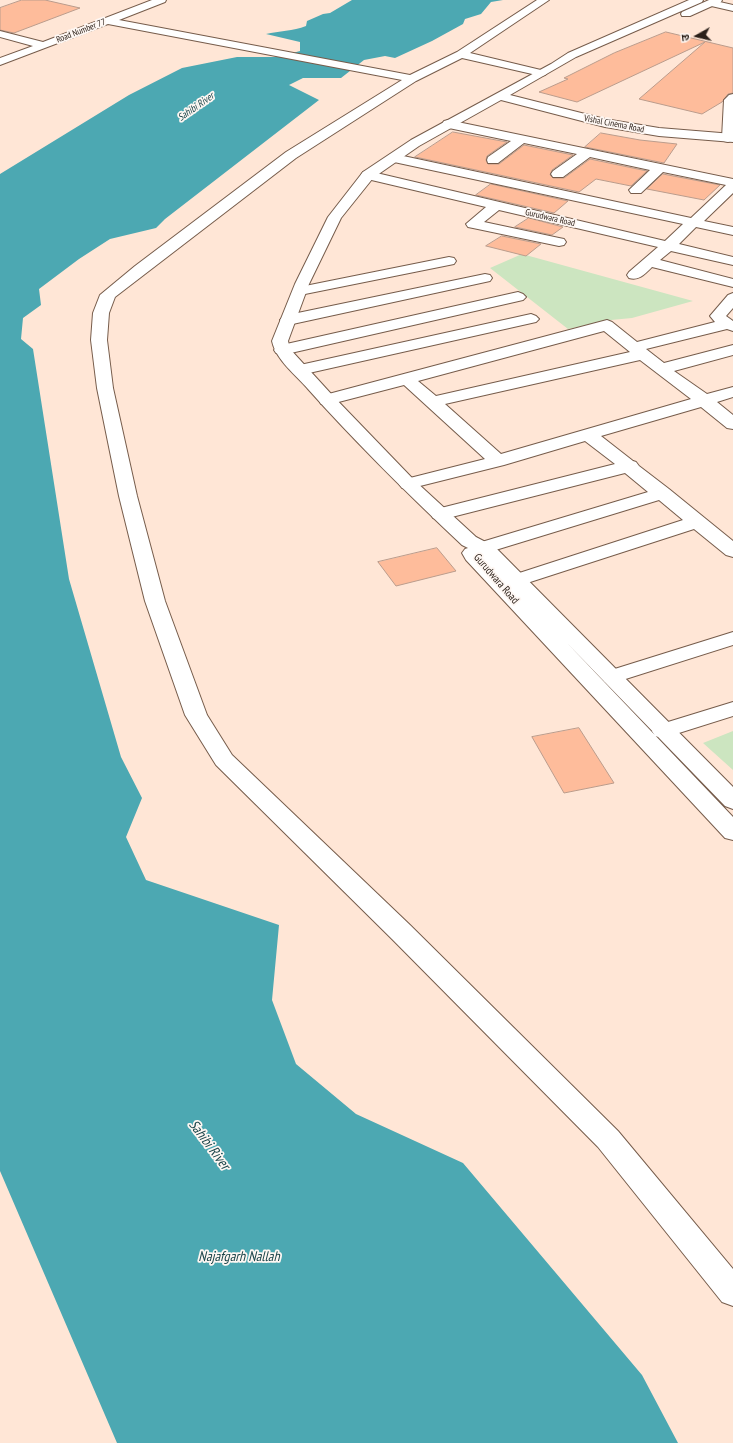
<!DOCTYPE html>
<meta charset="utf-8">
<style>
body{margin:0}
#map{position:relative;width:733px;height:1443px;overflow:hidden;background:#ffe6d6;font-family:"PT Sans Narrow","Noto Sans Devanagari",sans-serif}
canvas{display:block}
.north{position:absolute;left:677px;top:16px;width:40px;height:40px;-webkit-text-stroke:3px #fef7f3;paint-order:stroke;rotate:262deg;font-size:11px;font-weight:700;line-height:16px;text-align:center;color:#2b2019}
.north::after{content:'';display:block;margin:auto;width:14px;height:18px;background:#2b2019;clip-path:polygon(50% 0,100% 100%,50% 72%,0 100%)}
</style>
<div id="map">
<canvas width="733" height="1443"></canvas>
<div class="north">उ</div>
</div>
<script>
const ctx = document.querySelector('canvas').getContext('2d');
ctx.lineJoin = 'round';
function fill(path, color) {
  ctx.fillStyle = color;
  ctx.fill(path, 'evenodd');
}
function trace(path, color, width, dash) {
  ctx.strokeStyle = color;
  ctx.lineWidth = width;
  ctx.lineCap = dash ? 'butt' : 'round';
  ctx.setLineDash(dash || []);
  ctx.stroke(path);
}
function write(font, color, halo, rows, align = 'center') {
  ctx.font = font + ' "PT Sans Narrow",sans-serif';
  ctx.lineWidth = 3.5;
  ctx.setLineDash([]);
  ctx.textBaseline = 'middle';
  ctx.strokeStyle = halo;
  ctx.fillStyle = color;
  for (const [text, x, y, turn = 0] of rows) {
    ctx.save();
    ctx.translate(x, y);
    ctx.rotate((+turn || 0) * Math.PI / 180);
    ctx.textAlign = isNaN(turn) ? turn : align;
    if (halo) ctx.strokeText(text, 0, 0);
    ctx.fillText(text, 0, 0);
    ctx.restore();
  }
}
fill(new Path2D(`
 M522,254l171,47 -61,17 -21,2 -43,9 -78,-61z
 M733,731v39l-30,-27z`), '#cce5c0');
fill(new Path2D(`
 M352,0h151l-12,2 -10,12 -16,5 -2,5 -31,17 -37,17 -10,-2 -21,4 -23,18h-38l-14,7 30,15 -154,119 -9,9 -46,11 -31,20 -40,30 2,16 -18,13 -2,21 12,10 36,230 52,178 21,41 -16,39 20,43 133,45 -7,75 24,64 60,50 107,49 179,212 36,68h-561l-117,-272v-997l129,-79 53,-27 55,-11h41l22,-6v-9l-34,-8c13,-3 27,-3 40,-8l1,-5 16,-7 7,-1z`), '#4ca8b2');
const building = new Path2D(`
 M22,0h23l35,8 -66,25 -14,-3v-22z
 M666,32l67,16v45l-5,1 -6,8 -20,12 -63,-15 66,-57 -128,60 -38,-10 29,-13 -4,-1 50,-25z
 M453,132l54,10 -20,14 -1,4 2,4h11l25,-19 49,10 -21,15 -2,5 3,3h11l26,-19 57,12 -16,15 -35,-7 -17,13 -164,-35z
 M601,133l39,7 37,4 -13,19 -79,-16z
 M663,174l57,11 -16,15 -57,-11z
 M491,184l77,17 -14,12 -78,-18z
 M529,218l34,9 -11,8 -37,-8z
 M502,236l39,8 -15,12 -40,-10z
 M437,548l19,23 -60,15 -18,-24z
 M579,728l35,55 -50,10 -32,-56z`);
fill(building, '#febc9b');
trace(building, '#bb9c8c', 1);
const minor = new Path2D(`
 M152,0h14l-1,2 -46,18 291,55 47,-23 80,-52h12l-79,53 75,18 2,2 -2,2 -4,1 -79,-18 -46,23 -120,77 -181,139 -6,16 -2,27 6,48 24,108 28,105 42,114 25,40 178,170 208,206 115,138v37l-11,-4 -124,-155 -206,-208 -176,-174 -31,-50 -40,-114 -26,-105 -22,-108 -6,-48 2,-27 7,-18 35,-29 151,-114 116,-72 -294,-56 -108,41v-7l33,-12 -33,-9v-6l43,11z
 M711,0l22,5v6l-26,-6 -1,-2z
 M733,94v46l-5,2 -4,-1 -2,-3 2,-38 5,-5z
 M448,120l285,59v14l-29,28 29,6v8l-37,-8 -17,17 54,13v8l-62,-14 -11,9 73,19v8l-81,-20c-7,7 -13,14 -23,11l-2,-3 2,-3 29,-25 -159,-37 -15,12 75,16 5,1 2,3 -2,3 -5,1 -86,-18 -5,-1 -2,-3 20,-17 -123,-29 -2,-3 2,-3 5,-1 297,70 18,-17 -289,-62 -5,-1 -1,-3 1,-3 5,-1 297,64 35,-33 -63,-13 -22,21h-10l-2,-3 21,-20 -60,-13 -27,20h-10l-2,-3 2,-3 24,-17 -53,-11 -26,20h-10l-1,-3 1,-3 23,-16 -67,-14 -2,-3 2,-3z
 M449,257l5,1 2,3 -2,3 -154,31 -5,-1 -2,-3 2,-3 5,-1z
 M485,274l5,1 2,3 -2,3 -202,44 -5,-2 -3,-3 3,-3 5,-2z
 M518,292l5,2 3,3 -3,3 -241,55 -6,-2 -2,-3 2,-3 6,-2z
 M733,293v15l-7,8 7,5v10l-6,-2 -81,20 18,14 69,-18v10l-59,16 33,23 26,-7v10l-16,5 16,13v14l-6,-1 -26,-21 -100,29 32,25 3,1 3,4 30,23 64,52v16l-7,-2 -32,-26 -170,55 -7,2 -7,-2 -3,-4 3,-4 173,-56 -24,-20 -170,52 -7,2 -7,-2 -3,-4 3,-4 173,-52 -23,-19 -185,47 -7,-2 -2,-4 2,-4 182,-46 -30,-23 -81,24 -96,24 -6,-1 -3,-4 3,-4 83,-21 -81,-74 -77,20 -6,-1 -2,-4 2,-4 286,-76 5,2 25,20 78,-20 -5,-6 18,-21zM604,331l26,21 -194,44 -18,-15zM640,360l51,39 -190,55 -56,-50z
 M531,314l5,2 3,3 -3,3 -236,53 -6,-2 -2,-3 2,-3 6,-2z
 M733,632v13l-120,38 -8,-1 -3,-5 3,-5z
 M733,702v14l-70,22 -8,-2 -3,-5 3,-5z`);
const tertiary = new Path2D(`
 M689,0h14l-1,2 -126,55 -66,38 95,24 54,9 74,6v8l-74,-6 -54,-9 -104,-27 -82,46 -46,32 -32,40 -32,66 -21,57 2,8 43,47 81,84 62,57 19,10 238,240v22l-8,-3 -158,-163 166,174v23l-8,-2 -259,-278 -4,-7 3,-4 3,-1 -6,-3c-53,-50 -105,-101 -154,-156 -12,-14 -32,-29 -36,-48l23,-57 33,-67 35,-45 48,-32 140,-76 17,-11z
 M709,0h13l-1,2 -31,14h-8l-1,-2 1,-2z`);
trace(minor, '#765c4b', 2);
trace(tertiary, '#765c4b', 2);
fill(minor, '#fff');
fill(tertiary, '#fff');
write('9px', '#2b2019', '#fef7f3', [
 ["Road Number 77",81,31,-21],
 ["Vishal Cinema Road",614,124,11],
 ["Gurudwara Road",550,218,13]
]);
write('italic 10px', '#1b454a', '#fef7f3', [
 ["Sahibi River",196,107,-35]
]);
write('11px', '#2b2019', '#fef7f3', [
 ["Gurudwara Road",496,579,49]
]);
write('italic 14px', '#1b454a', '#fef7f3', [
 ["Sahibi River",209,1145,53],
 ["Najafgarh Nallah",239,1257]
]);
</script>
